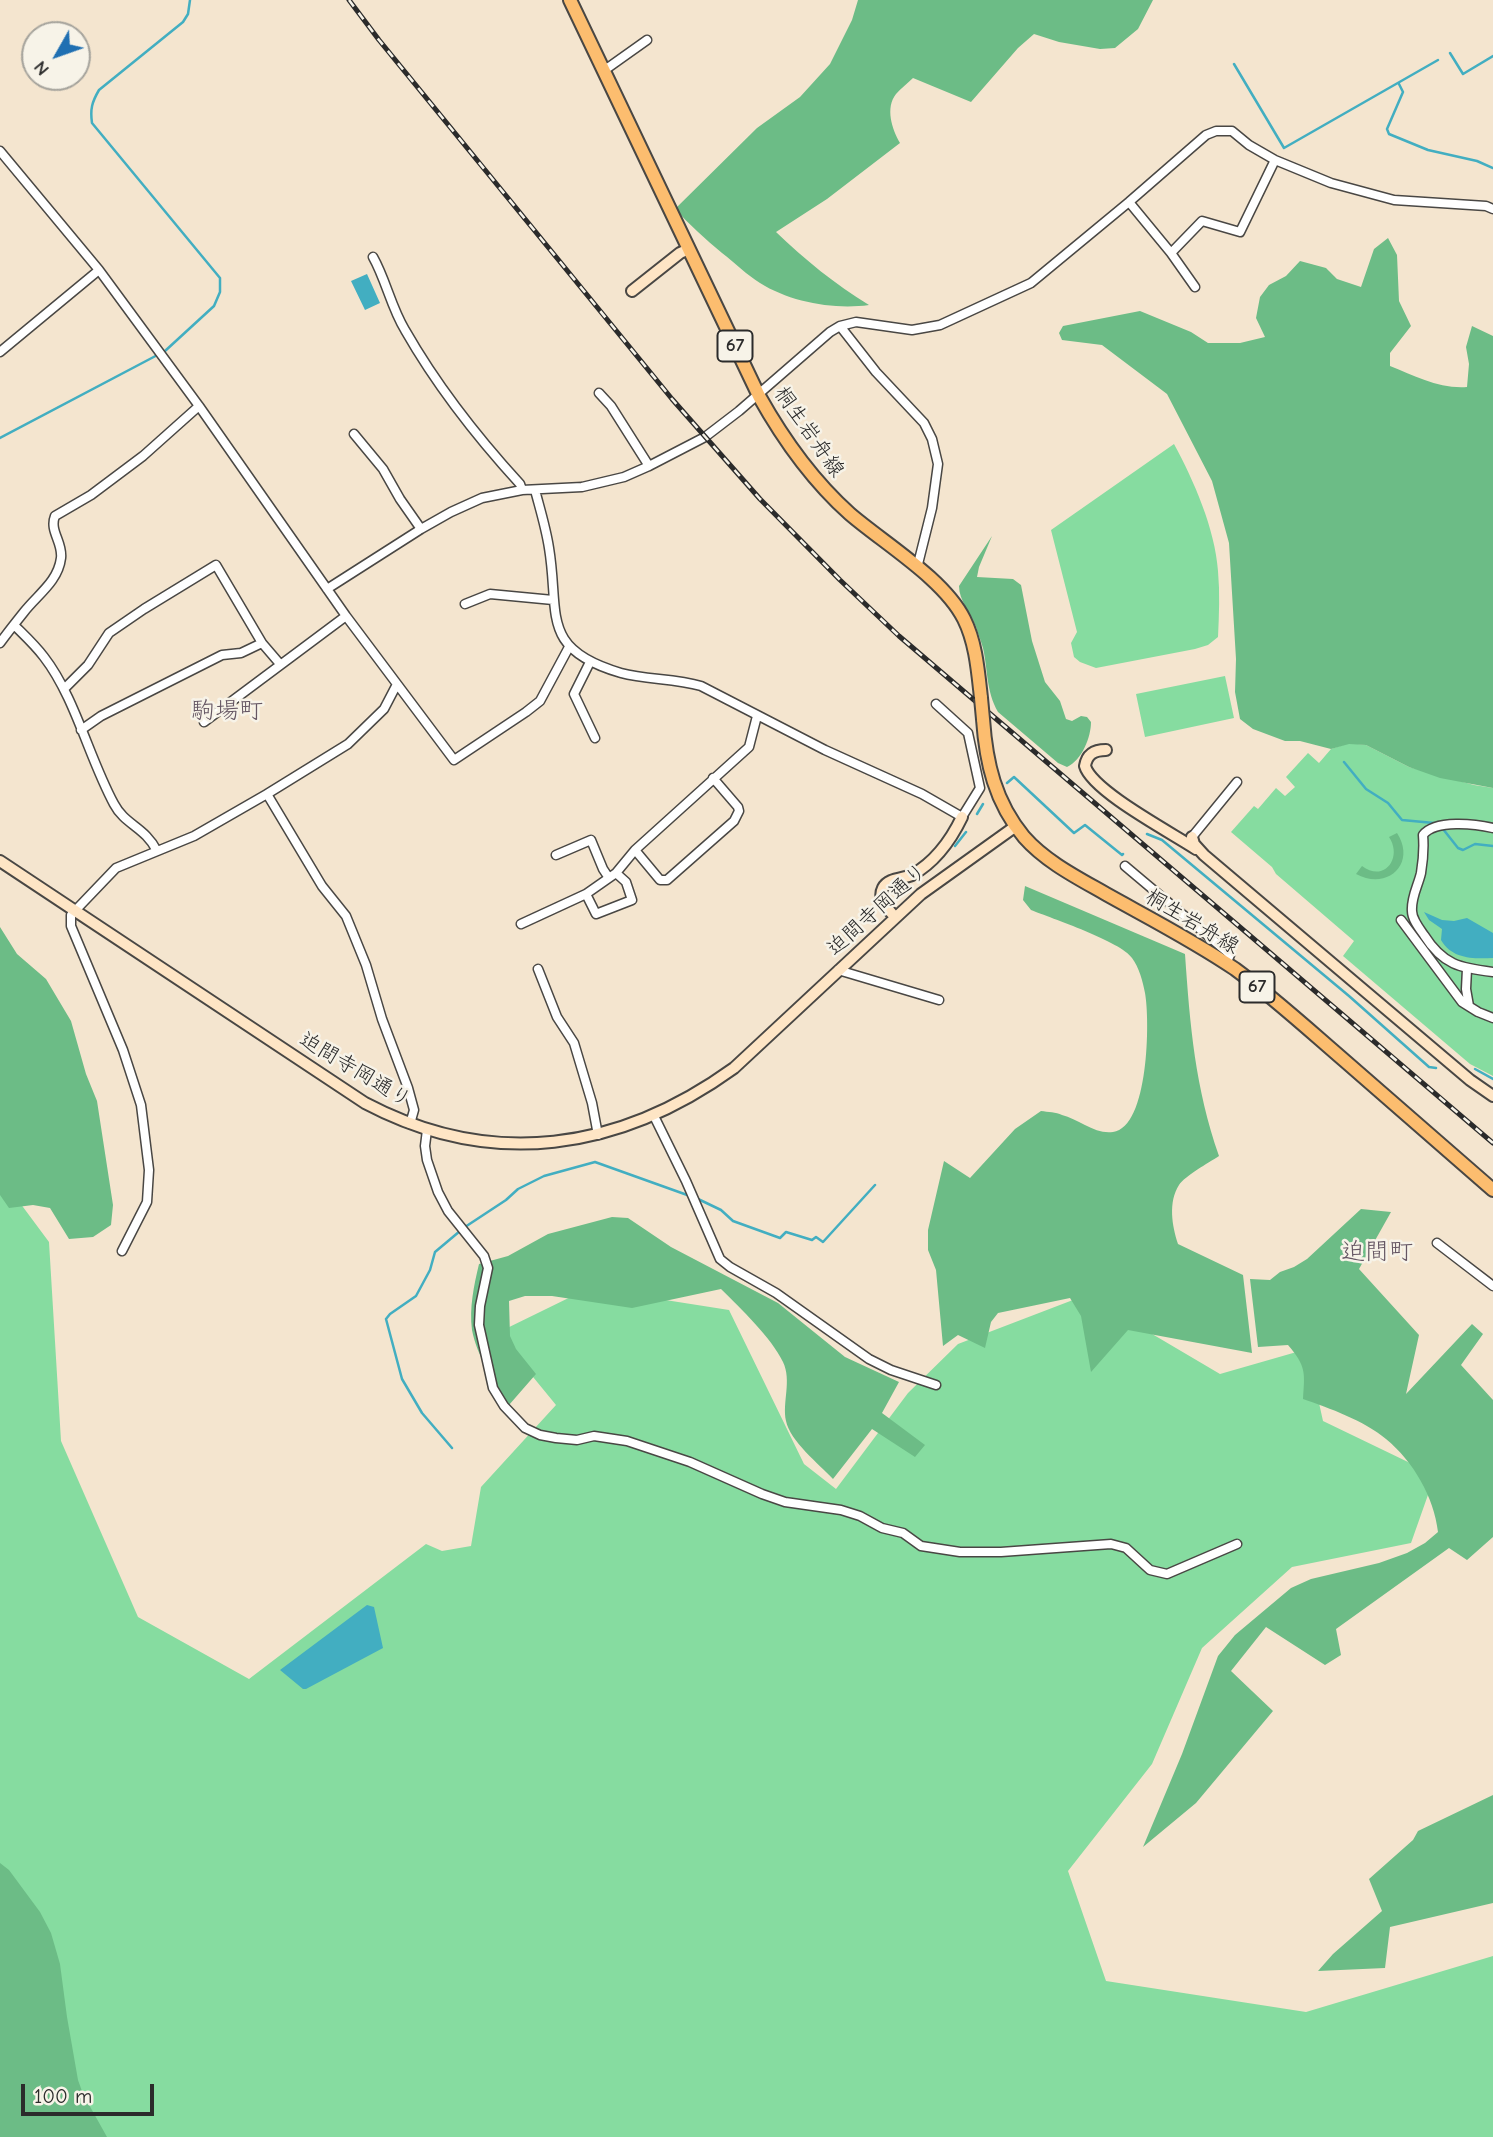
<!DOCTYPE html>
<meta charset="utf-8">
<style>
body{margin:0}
#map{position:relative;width:1493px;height:2137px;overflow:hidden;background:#f4e5cf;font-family:"Comic Neue",sans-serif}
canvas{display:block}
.north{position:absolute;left:21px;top:21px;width:70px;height:70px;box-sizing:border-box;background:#f7f3e8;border:2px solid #a5a39c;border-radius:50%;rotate:230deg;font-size:19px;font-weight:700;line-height:28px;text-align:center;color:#2b2b2b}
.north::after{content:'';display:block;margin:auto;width:24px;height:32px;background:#1f6fb2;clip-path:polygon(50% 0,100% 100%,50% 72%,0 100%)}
.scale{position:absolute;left:21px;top:2084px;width:133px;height:32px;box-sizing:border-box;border:4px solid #2b2b2b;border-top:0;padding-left:9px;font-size:21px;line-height:24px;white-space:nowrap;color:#2b2b2b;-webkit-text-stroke:5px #f7f3e8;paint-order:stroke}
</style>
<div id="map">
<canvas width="1493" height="2137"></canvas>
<div class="north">N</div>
<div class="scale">100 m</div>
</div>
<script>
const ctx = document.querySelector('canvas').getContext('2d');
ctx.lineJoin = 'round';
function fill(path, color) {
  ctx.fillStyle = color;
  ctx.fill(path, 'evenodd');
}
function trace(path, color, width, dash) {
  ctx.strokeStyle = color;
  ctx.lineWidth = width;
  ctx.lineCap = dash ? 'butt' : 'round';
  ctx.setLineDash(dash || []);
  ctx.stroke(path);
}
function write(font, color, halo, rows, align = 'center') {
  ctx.font = font + ' "Comic Neue","Klee One",sans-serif';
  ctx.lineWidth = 5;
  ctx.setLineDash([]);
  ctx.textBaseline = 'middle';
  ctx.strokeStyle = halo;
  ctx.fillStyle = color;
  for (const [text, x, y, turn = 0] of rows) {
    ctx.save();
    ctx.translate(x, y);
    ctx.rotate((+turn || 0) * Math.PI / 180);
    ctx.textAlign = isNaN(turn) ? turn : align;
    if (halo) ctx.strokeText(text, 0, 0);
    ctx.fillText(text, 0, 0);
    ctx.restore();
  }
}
fill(new Path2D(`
 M1174,444c20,37 41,85 44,127 2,22 1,44 0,66l-10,8 -13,4 -99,19 -16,-6 -6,-5 -3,-14 6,-11 -26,-102z
 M1225,676l9,42 -89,19 -9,-43z
 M1349,743l17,2 43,22 65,18 19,3v288l-23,-12 -127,-108 11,-15 -78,-67 -4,-7 -41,-35 23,-26 4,3 18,-21 9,8 10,-9 -9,-10 22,-24 11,10 12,-14z
 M0,1176l49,66 12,199 77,176 111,62 177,-135 16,7 29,-5 10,-59 75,-82 -59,-72 92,-45 140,22 75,154 32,25 72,-96 50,-49 128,-49 134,79 87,-25 16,72 112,54 -24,68 -119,24 -90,81 -50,116 -84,107 38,110 200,31 187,-56v181h-1418l-75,-191z`), '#86dca0');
fill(new Path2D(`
 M858,0h295l-15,29 -23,19 -15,1 -41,-7 -25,-8 -16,14 -47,54 -58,-24c-5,5 -12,10 -17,16 -11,14 -4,35 4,49l-73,56 -51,33c29,28 59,52 93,73 -35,5 -79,-3 -109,-22 -13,-8 -25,-20 -38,-30 -17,-14 -32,-28 -47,-44l82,-81 43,-31 30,-33 22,-44z
 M1388,238l9,17 2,46 12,25 -21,27v13c25,10 49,23 77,21l2,-23 -3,-17 6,-21 21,10v452l-53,-10 -31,-11 -43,-22 -17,-1 -18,5 -31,-8h-15l-32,-12 -13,-10 -5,-27 1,-33 -7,-116 -17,-62 -45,-87 -65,-49 -40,-5 -3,-7 4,-7 77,-15 51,21 17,11h32l25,-6 -9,-19 4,-21 9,-12 17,-9 14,-15 26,7 11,11 24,8 13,-38z
 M992,536l-13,31 -2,10 36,2 8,6 11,56 13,41 15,19 6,18 6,2 9,-5 6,1 4,5c0,15 -9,38 -24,45l-9,-4 -60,-51c-12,-21 -10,-42 -15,-64 -2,-7 -5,-14 -7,-21 -5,-14 -17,-26 -17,-41z
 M1397,833c20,31 -10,58 -41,41l6,-8c22,17 41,-8 27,-29z
 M1025,886l160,68c5,72 10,133 34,202 -11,7 -34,20 -40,29 -11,17 -7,41 -1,59l65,31 9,78 -124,-23 -37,42 -10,-56 -11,-18 -72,15 -7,9 -6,26 -27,-13 -15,11 -7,-76 -8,-20v-20l16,-69 26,17 45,-49 26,-18c7,1 15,1 21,4 16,4 34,20 51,17 36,-5 37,-112 32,-139 -2,-11 -6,-26 -13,-35 -10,-16 -81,-40 -101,-48l-8,-10z
 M0,927l17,27 29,25 25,42 15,53 11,27 16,104 -2,20 -18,12 -24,2 -19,-31 -17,-3 -24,3 -9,-13z
 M1361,1209l30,3 -32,57 60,66 -13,59 66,-70 11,10 -22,31 32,35v137l-26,23 -18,-12 -113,81 5,26 -16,10 -59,-38 -35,44 42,40 -77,92 -53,44 39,-93 36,-98 17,-21 56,-47 20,-9 68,-16 28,-10 18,-10 13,-11c-4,-35 -25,-71 -52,-93 -21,-18 -57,-31 -83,-40 2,-27 3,-33 -15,-54l-30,2 -8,-68 20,1 10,-8 14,-5 13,-8z
 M612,1217l16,1 43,29 107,56 67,54 54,25 -17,31 43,32 -10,12 -43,-28 -39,50c-14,-15 -43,-38 -47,-58 -4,-19 6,-40 -3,-59 -12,-25 -42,-53 -62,-73l-89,19 -80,-12h-27l-16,5 1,35 6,13 20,25 -27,31c-14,-23 -32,-48 -37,-75 -3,-22 2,-45 7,-66l29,-8 40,-22z
 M1493,1795v108l-103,24 -5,41 -67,3 15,-17 49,-43 -13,-32 44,-39 5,-9z
 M0,1863l9,7 31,42 11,21 9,31 7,53 11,63 5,14 24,43h-107z`), '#6cbc86');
fill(new Path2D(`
 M367,274l13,29 -15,7 -14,-29z
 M1424,912l18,8 12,1 13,-3 26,15v25c-20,1 -41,1 -52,-18l1,-11 -13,-9z
 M367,1605l7,2 9,41 -77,41h-3l-23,-19z`), '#42aec1');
trace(new Path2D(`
 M1450,53l13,21 30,-18
 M1234,64l50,84 154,-88
 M1399,84l4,8 -16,37 2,5 39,16 49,11 16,7
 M0,438l165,-87 49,-45 6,-14v-14l-128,-155c-2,-14 0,-21 7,-33l84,-68 5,-8 2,-14
 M1344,762l22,27 22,14 14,17 32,3
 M1007,783l7,-6 60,56 11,-8 37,30 1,-1
 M977,814l6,-10
 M1443,829l15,19 5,2 12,-6 18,2
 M1147,834l15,6 187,156 80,71 7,1
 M955,846l11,-14
 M1475,1069l18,10
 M696,1198l25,12 12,11 47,17 6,-6 26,8 4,-3 7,5 52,-57
 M465,1227l41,-27 12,-11 26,-13 51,-14 95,34
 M452,1448l-30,-35 -20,-34 -16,-60 4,-5 26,-18 14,-26 5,-18 25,-21`), '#42aec1', 2.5);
const street = new Path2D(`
 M603,68l6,-1 38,-27
 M0,151l99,119 100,136 147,210 108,144 72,-48 14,-11 29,-54
 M1129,202l42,51 24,34
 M1171,253l31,-32 38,11 35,-72
 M373,257c13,23 18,50 32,73 32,56 72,107 115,154l2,6
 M840,326l36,46 48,51 8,16 6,25 -6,44 -15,60
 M0,352l99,-82
 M599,393l12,13 38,60
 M354,434l29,35 17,30 21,30
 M535,490c5,19 11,38 14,58 11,66 -10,101 72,125 26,7 54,5 80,13l124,64 97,44 40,23 18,-29 -12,-55 -32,-29
 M327,589l94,-60 30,-17 31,-14 40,-8 60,-3 42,-10 25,-11 56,-29 34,-26 91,-79 10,-6 16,-4 56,8 28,-5 91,-42 98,-81 77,-67 10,-4h16l17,14 26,15 56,23 63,17 92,6 7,3
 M465,604l25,-10 63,6
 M14,625c10,10 21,20 30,32 31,40 45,101 70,147 11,21 31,23 43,47
 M0,643c8,-11 16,-21 24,-31 13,-17 34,-30 37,-54 2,-16 -12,-27 -6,-42l36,-21 52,-39 56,-50
 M590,662l-16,32 21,44
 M64,689l24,-24 21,-32 35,-24 72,-44 46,78
 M204,722l142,-106
 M81,730l20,-14 121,-61 19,-2 21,-10 18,21
 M267,794l81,-50 36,-35 12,-23
 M1493,828c-17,-4 -58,-9 -70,7 1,12 0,26 -2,38 -3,13 -10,24 -9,38 0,8 7,17 12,24 19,30 36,33 69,37
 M1192,837l45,-55
 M635,850l25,30h7l67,-59 5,-10 -1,-4 -25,-29
 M556,855l35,-15 12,29 6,9
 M1125,866l101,85 4,4 -4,9
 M586,894l10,20 36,-14 -6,-18 -10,-9
 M1401,920l61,82 16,10 15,6
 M521,924l65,-30 30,-21 19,-23 114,-103 8,-31
 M538,969l19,48 17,26 18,60 6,32
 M1467,969l-1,20 3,17
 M838,970l101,30
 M654,1116l32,65 34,78 10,8 46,26 93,66 22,11 45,15
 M427,1130l-2,16 2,14 11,32 10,19 36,45 4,12 -8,38 -1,19 14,63 11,18 21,22 15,7 16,3 21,2 17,-4 33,5 63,21 72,32 23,8 56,8 19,6 22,12 21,5 18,13 39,6h41l110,-8 15,4 24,22 17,4 70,-30
 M1437,1243l56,43
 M122,1251l25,-49 2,-32 -8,-65 -18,-55 -52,-124v-11l45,-47 78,-32 73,-42 55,92 24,30 20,49 16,54 26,69 6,22 -4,14`);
const secondary = new Path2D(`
 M632,291l48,-38 9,-4
 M1106,750c-12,0 -19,4 -21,16 7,25 87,67 111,83
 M1192,837l2,7 10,11 266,225 23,16
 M0,861l365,242c127,67 254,48 369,-35l187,-174 95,-68
 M895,917c-7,-8 -18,-17 -12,-29 5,-10 20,-9 29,-13 23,-13 39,-35 50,-58`);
const primary = new Path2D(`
 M570,0l189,396c24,43 54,85 91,118 35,30 94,65 114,105 12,24 14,52 17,79
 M983,719c3,44 12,83 41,118 22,25 54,41 82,57 43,24 88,47 129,75 38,28 74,61 110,92 49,43 98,86 148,129`);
trace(street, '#494744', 11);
trace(secondary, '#494744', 14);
trace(primary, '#494744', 16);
trace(street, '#fff', 8);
trace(secondary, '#fee5c5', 10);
trace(primary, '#fcbd6f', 12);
const rail = new Path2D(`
 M349,0l30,40 293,359 88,100 80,81 59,56 594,507`);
trace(rail, '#2b2b2b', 5);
trace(rail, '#f7f3e8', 2.5, [8]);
const primaryBridge = new Path2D(`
 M981,698l2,21`);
trace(primaryBridge, '#494744', 16, []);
trace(primaryBridge, '#fcbd6f', 12);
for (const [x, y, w] of [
 [735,346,35],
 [1257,987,35]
]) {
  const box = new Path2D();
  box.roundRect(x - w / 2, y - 15.5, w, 31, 5);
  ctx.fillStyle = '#f7f3e8';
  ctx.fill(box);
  trace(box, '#2b2b2b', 2);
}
write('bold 19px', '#2b2b2b', null, [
 ["67",735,346],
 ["67",1257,987]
]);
write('21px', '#2b2b2b', '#f7f3e8', [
 ["桐生岩舟線",809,432,55],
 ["迫間寺岡通り",877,910,-42],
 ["桐生岩舟線",1192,922,31],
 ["迫間寺岡通り",355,1070,31]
]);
write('24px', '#655663', '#f7f3e8', [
 ["駒場町",227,711],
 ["迫間町",1377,1252]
]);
</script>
